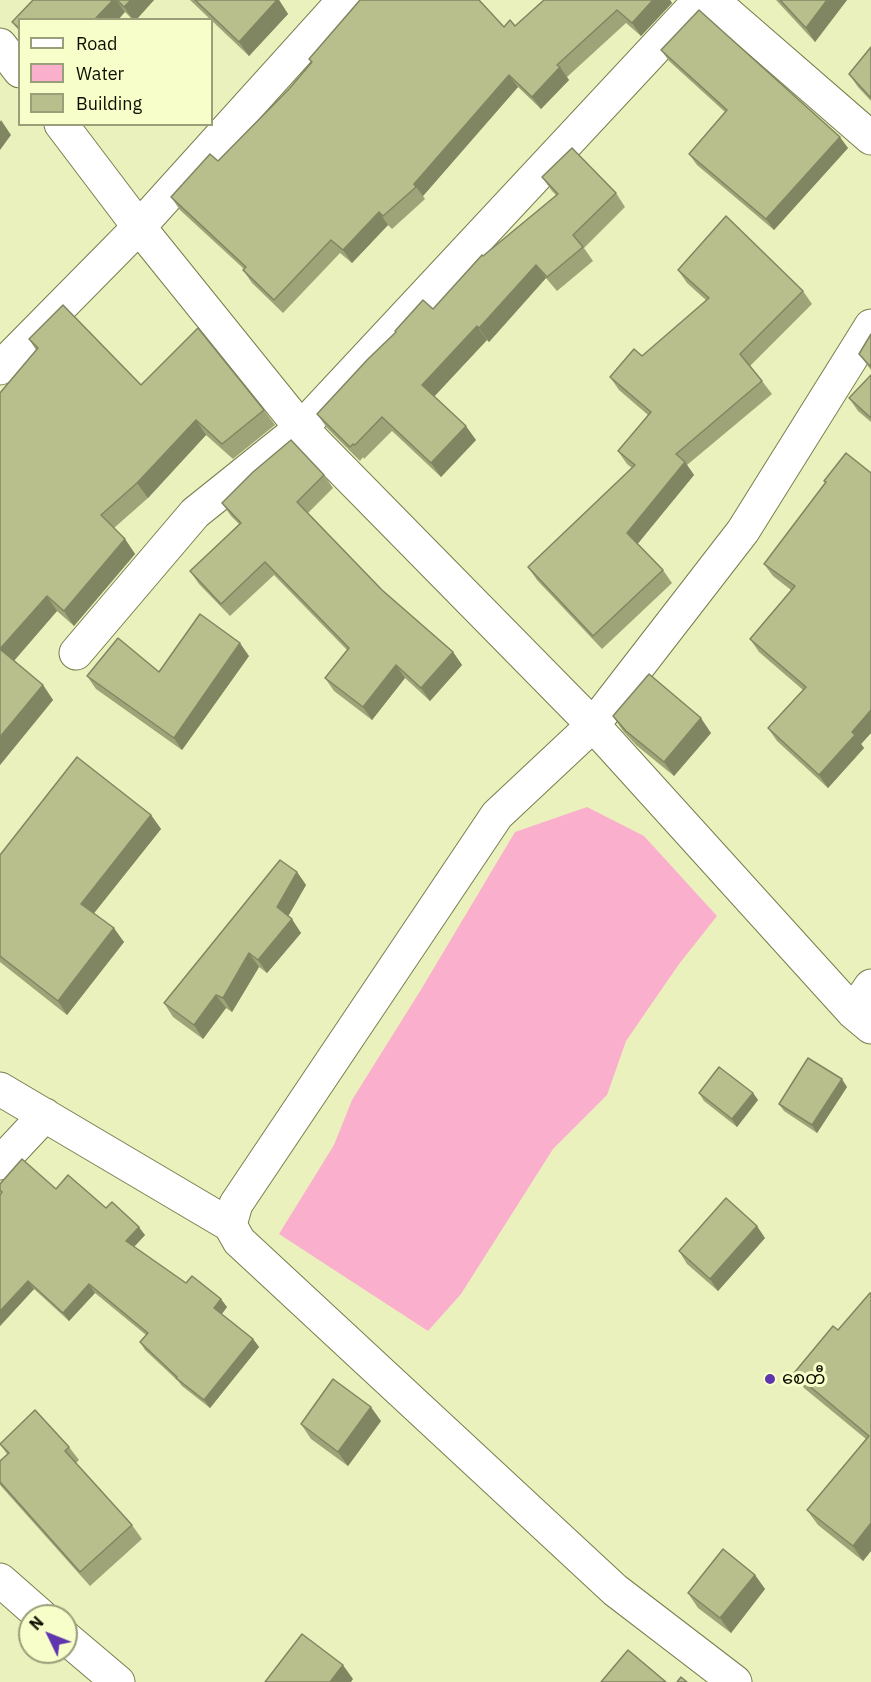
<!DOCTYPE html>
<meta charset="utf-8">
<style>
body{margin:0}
#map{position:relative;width:871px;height:1682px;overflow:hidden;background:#eaf1bc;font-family:"IBM Plex Sans",sans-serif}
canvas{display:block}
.legend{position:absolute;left:18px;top:18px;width:195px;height:108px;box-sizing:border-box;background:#f7fec9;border:2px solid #9a9e79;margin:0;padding:8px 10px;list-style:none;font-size:18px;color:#0e0f01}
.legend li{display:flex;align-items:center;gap:12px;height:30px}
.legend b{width:30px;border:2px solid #9a9e79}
.north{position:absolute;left:18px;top:1604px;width:60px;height:60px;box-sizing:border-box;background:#f7fec9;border:2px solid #9a9e79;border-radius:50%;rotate:313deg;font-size:16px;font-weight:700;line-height:24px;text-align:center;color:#0e0f01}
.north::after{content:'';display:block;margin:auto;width:21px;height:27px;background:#5f35ad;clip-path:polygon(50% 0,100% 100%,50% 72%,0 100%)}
</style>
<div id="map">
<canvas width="871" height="1682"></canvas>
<ul class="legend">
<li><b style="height:8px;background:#fff"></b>Road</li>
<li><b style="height:16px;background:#faafcd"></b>Water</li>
<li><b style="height:16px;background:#b8bf8c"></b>Building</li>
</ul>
<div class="north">N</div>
</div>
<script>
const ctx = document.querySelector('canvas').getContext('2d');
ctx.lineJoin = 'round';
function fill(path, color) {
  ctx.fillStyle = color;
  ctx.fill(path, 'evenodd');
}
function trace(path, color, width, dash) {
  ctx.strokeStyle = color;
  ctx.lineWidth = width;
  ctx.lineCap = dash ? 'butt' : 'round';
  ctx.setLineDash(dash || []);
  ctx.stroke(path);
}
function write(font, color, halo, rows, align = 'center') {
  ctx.font = font + ' "IBM Plex Sans","Noto Sans Myanmar",sans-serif';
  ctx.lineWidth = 6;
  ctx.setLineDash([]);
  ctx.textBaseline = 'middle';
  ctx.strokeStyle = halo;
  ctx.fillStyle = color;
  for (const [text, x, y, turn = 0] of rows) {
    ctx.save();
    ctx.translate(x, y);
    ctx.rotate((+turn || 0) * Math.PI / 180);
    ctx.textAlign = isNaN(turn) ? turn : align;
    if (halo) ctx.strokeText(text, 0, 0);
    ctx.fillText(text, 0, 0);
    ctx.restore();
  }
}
fill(new Path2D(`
 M587,807l57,29 73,80 -38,48 -53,77 -19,54 -54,54 -92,145 -33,37 -149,-97 55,-89 18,-45 70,-112 93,-156z`), '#faafcd');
const minor = new Path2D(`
 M712,0l159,138
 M0,45l20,26
 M61,124l78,103 162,201 292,297 260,287 18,15
 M0,368l139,-141 205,-227
 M76,653l119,-140 106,-85 399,-428
 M853,1012l18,-26
 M0,1089l230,136
 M0,1163l45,-48
 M0,1580l41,36
 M66,1638l52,44
 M735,1682l-120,-92 -376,-349 -9,-16 6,-21 261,-389 96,-90 150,-194 128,-205`);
trace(minor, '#797e4e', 35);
trace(minor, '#fff', 33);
fill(new Path2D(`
 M33,0h121l-18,20h-3l-8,-8 -105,8v12l-8,-10z
 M190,0h89l9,14 -39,42z
 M544,0h126l2,3 -31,33 -15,-13 -59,54 2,3 -28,29 -23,-22 -95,109 2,3 -33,30 -4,-4 -36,38 -12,-10 -57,60 -31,-30 -9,-13 1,-1 -64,-59 -9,-13 47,-36 71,-72 23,-26 -3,-4 206,-33z
 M776,0h71l-32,42z
 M871,47v54l-13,-14 -9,-13z
 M661,50l187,98 -74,82 -77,-65 -8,-11 36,-42 -56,-51z
 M542,177l74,16 9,14 -41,41 9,13 -36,30 -11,-13 -57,64 -2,-2 -53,56 42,44 -35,37 -49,-46 -28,28 -1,-2 -3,4 -33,-33 -10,-14 116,-105 50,-53 73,-61 -4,-4z
 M678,270l125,21 9,13 -62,62 12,15 10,13 -85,71 7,10 -57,69 26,26 9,13 -70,66 -65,-69 -9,-13 104,-99 -5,-4 -9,-13 30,-36 -29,-25 -9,-13 32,-21 65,-55 -20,-18z
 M871,334v36l-12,-16z
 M29,339l112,46 123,25 11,15 -42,34 -27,-24 -58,63 -34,30 11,11 10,15 -61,72 -17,-15 -43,50 29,24 10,15 -53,65 36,-415z
 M871,375v47l-13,-11 -9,-13z
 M871,473v260l-10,11 3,4 -36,40 -51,-47 -9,-13 35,-38 -44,-38 -9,-13 41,-49 -18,-14 -9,-12 62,-81 -2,-2z
 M324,475l9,13 -25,25 74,77 71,62 9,13 -32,36 -25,-23 -33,42 -38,-29 -9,-13 22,-28 -73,-75 -44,41 -31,-32 -9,-13 49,-47 -8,-8 -9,-13z
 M249,656l-67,94 -86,-61 -9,-13 72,-4z
 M613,716l98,17 -37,43 -38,-31 -13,-14z
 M151,815l10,14 -67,84 30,29 -57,73 -67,-53v-107z
 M297,872l9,13 -18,31 13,17 -34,40 -8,-6 -27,45 -6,-4 -23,31 -30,-22 -9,-14z
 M847,1087l-30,46 -33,-22 -5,-7z
 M699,1093h54l5,7 -21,27 -33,-26z
 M0,1184l56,5 50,19 39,27 -11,12 52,36 41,24 -5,7 31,25 6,8 -49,61 -28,-22 -4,-5 -33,-31 -5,-8 6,-7 -51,-42 -26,28 -35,-32 -34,37 1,-132 -1,-2z
 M765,1238l-47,53 -31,-27 -8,-13z
 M871,1293v258l-8,10 -45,-36 -11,-15 59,-71 -62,-51 -10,-15 44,-43z
 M381,1421l-33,45 -37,-27 -10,-15z
 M0,1444l69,3 10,13 -3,3 56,62 10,14 -52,47 -90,-101v-24l7,-7z
 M755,1575l10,14 -34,44 -33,-25 -10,-15z`), '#9ea478');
fill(new Path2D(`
 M113,0h3l9,12 -7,8h-24z
 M131,0h23l-18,20h-3l-9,-13z
 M277,0h2l9,14 -39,42 -10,-14z
 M653,0h17l2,3 -31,33 -9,-13z
 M827,0h20l-32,42 -9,-14z
 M560,67l9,13 -28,29 -9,-12z
 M509,75l9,12 -95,109 -9,-12z
 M1,120l10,15 -11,15v-28z
 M840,137l8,11 -74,82 -8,-11z
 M379,212l9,13 -36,38 -9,-13z
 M536,265l10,13 -57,64 -10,-14z
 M477,326l10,14 -55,59 -10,-14z
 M196,420l10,15 -58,63 -11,-15z
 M466,426l10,14 -35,37 -10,-14z
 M685,462l9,13 -58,71 -9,-13z
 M125,539l10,15 -61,72 -10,-15z
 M47,596l10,15 -46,53 -11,-15z
 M240,643l9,13 -67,94 -8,-12z
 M453,652l9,13 -32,36 -9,-13z
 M396,665l9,13 -33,42 -9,-13z
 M43,685l10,15 -53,65v-28z
 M871,710v23l-10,11 3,4 -36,40 -9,-13 33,-43z
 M701,718l10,15 -37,43 -10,-14z
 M151,815l10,14 -70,88 -10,-13z
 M297,872l9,13 -20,35 -9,-13z
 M292,919l9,14 -34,40 -9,-13z
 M114,928l10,14 -57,73 -9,-14z
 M249,953l10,14 -27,45 -9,-14z
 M216,995l10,13 -23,31 -9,-14z
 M842,1079l5,8 -30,46 -5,-8z
 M753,1093l5,7 -21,27 -5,-8z
 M757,1226l8,12 -47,53 -8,-12z
 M139,1227l6,8 -13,14 -6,-8z
 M28,1281l6,8 -34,37v-15z
 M89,1284l6,9 -26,28 -6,-8z
 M221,1299l6,8 -7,9 -6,-8z
 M253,1339l6,8 -49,61 -6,-8z
 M371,1407l10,14 -33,45 -10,-14z
 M871,1523v28l-8,10 -10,-15z
 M755,1575l10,14 -34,44 -11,-15z
 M343,1665l10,14 -2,3h-21z`), '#818662');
const building = new Path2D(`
 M33,0h80l-19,20h-74v9l-8,-7z
 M117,0h14l-7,7z
 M195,0h82l-38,42z
 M360,0h119l25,27 6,-7 5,6 29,-26h109l-21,23 -15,-13 -60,55 3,2 -28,30 -23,-22 -95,109 2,3 -33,29 -4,-4 -36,38 -12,-10 -57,60 -31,-30 3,-3 -75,-70 39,-43 8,7 71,-72 23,-27 -3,-3z
 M780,0h47l-21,28z
 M699,10l141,127 -74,82 -77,-65 38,-44 -66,-60z
 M871,47v51l-22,-24z
 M572,148l44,45 -43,42 10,12 -36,30 -11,-12 -57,63 -2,-2 -55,59 44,41 -35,37 -49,-46 -27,28 -2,-1 -3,3 -33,-33 51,-55 28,-27 -1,-1 28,-31 10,9 49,-54 1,1 75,-62 -16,-17z
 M726,216l77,75 -63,63 22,27 -86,73 9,8 -58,71 36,37 -70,66 -65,-69 107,-102 -17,-14 33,-39 -41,-35 24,-28 8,7 67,-58 -31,-28z
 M63,305l78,80 57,-57 66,82 -42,34 -26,-24 -59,63 -36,32 24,24 -61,72 -17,-15 -47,53 43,36 -43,52v-344l38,-45 -9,-9z
 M871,334v33l-12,-13z
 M871,375v43l-22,-20z
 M291,440l33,35 -27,27 85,88 71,62 -32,36 -25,-23 -33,42 -38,-29 24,-30 -84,-86 -44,42 -31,-33 51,-48 -19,-20 31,-31z
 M846,453l25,20v237l-19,22 3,3 -36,40 -51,-47 38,-41 -56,-48 45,-53 -31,-22 62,-82 -2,-1z
 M200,614l40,29 -66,95 -87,-62 31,-38 41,34z
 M649,674l52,44 -37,44 -38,-31 -13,-15z
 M77,757l74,58 -70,89 33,24 -56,73 -58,-45v-101z
 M280,860l17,12 -20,35 15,12 -34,41 -9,-7 -26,45 -7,-3 -22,30 -30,-22z
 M808,1058l34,21 -30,46 -33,-21z
 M719,1067l34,26 -21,26 -33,-26z
 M22,1159l34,30 12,-14 38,33 6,-6 27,25 -13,14 60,42 6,-7 29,23 -7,9 39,31 -49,61 -28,-22 1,-1 -37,-35 8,-9 -59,-49 -26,29 -35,-32 -28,30v-116l2,-3 -2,-2v-6z
 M726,1198l31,28 -47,53 -31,-28z
 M870,1293h1v230l-18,23 -46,-36 62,-74 -75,-63 39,-47 5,4z
 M333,1379l38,28 -33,45 -37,-28z
 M35,1410l34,37 -4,4 67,74 -52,47 -80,-90v-21l9,-8 -9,-9z
 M723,1549l32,26 -35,43 -32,-25z
 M302,1634l41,31 -13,17h-65z
 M628,1650l38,32h-65z
 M681,1677l6,5h-10z`);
fill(building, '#b8bf8c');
trace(building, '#818662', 1.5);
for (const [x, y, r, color] of [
 [770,1379,6,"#5f35ad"]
]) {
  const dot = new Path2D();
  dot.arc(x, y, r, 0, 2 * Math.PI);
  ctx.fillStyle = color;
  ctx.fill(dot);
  trace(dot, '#f7fec9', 2);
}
write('18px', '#0e0f01', '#f7fec9', [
 ["စေတီ",782,1379]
], 'left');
</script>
